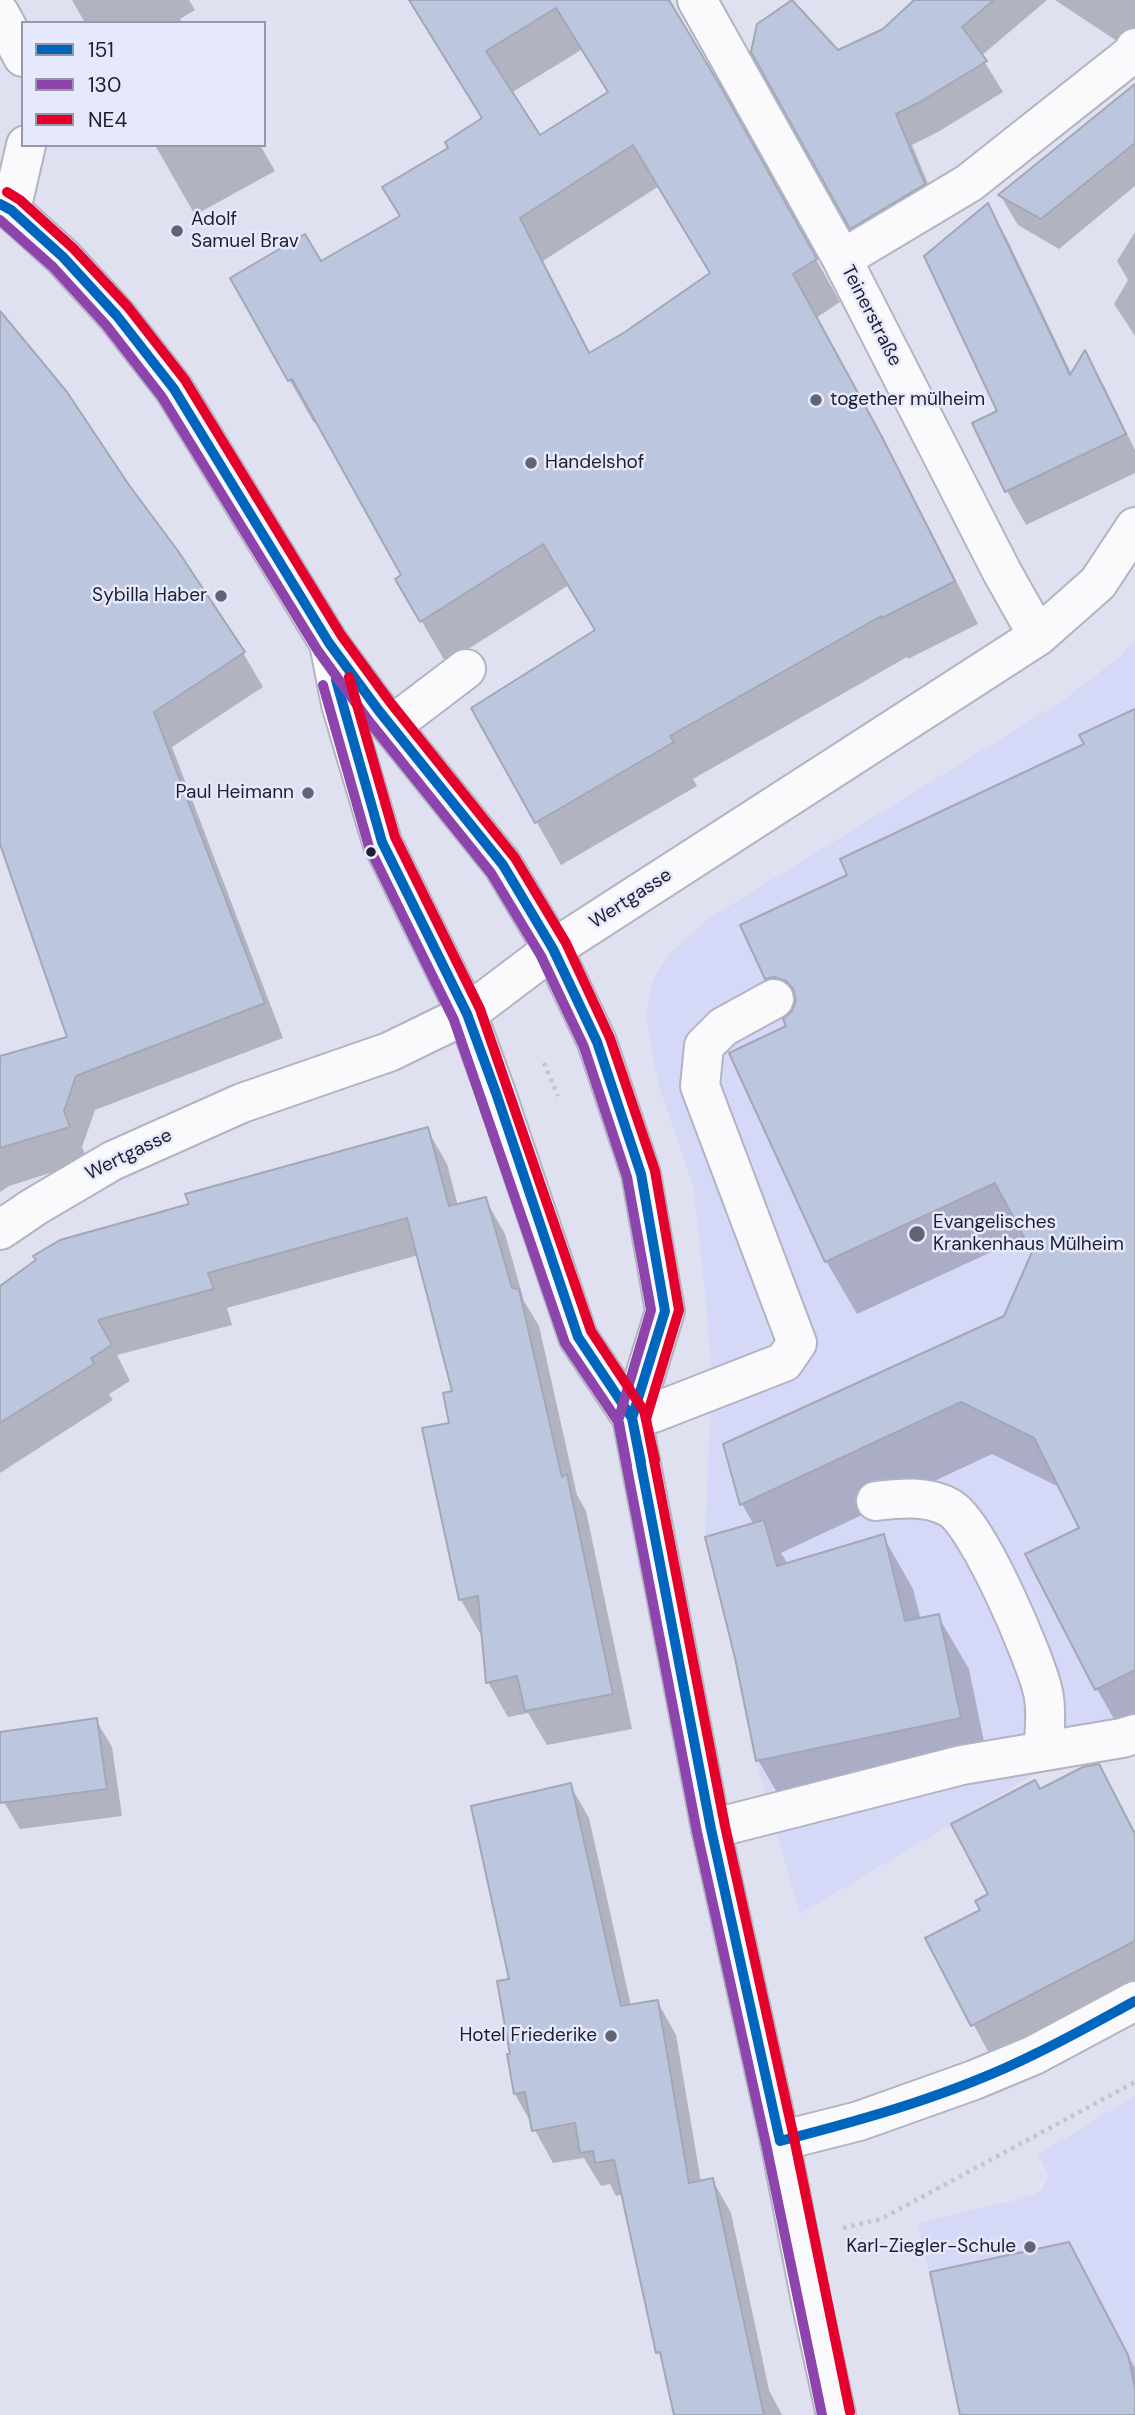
<!DOCTYPE html>
<meta charset="utf-8">
<style>
body{margin:0}
#map{position:relative;width:1135px;height:2415px;overflow:hidden;background:#dfe0f0;font-family:"DM Sans",sans-serif}
canvas{display:block}
.legend{position:absolute;left:21px;top:21px;width:245px;height:126px;box-sizing:border-box;background:#e6e8fc;border:2px solid #9698aa;margin:0;padding:9px 12px;list-style:none;font-size:21px;color:#1e1f30}
.legend li{display:flex;align-items:center;gap:14px;height:35px}
.legend b{width:35px;border:2px solid #9698aa}
</style>
<div id="map">
<canvas width="1135" height="2415"></canvas>
<ul class="legend">
<li><b style="height:9px;background:#0065bd"></b>151</li>
<li><b style="height:9px;background:#8e44ad"></b>130</li>
<li><b style="height:9px;background:#e4002b"></b>NE4</li>
</ul>
</div>
<script>
const ctx = document.querySelector('canvas').getContext('2d');
ctx.lineJoin = 'round';
function fill(path, color) {
  ctx.fillStyle = color;
  ctx.fill(path, 'evenodd');
}
function trace(path, color, width, dash) {
  ctx.strokeStyle = color;
  ctx.lineWidth = width;
  ctx.lineCap = dash ? 'butt' : 'round';
  ctx.setLineDash(dash || []);
  ctx.stroke(path);
}
function write(font, color, halo, rows, align = 'center') {
  ctx.font = font + ' "DM Sans",sans-serif';
  ctx.lineWidth = 5;
  ctx.setLineDash([]);
  ctx.textBaseline = 'middle';
  ctx.strokeStyle = halo;
  ctx.fillStyle = color;
  for (const [text, x, y, turn = 0] of rows) {
    ctx.save();
    ctx.translate(x, y);
    ctx.rotate((+turn || 0) * Math.PI / 180);
    ctx.textAlign = isNaN(turn) ? turn : align;
    if (halo) ctx.strokeText(text, 0, 0);
    ctx.fillText(text, 0, 0);
    ctx.restore();
  }
}
fill(new Path2D(`
 M1135,639v1078l-30,15 -305,182 -44,-153 -21,-103 -30,-121 7,-163 -8,-92 -11,-96 -35,-103 -12,-66 6,-35 17,-27 36,-34 357,-220 59,-45z
 M1135,2095v320h-175l-42,-192 111,-26 13,-7 6,-14 -10,-23 35,-19z`), '#d6d8f7');
fill(new Path2D(`
 M72,0h117l6,10 -15,9 3,4h-98z
 M424,0h243l79,134 94,168 -24,16 90,164 72,142 -70,35 -1,-2 -214,122 4,7 -136,79 -88,-156 124,-77 -28,-47 -123,78 -49,-84 6,-3 -86,-155 -3,2 -82,-144 88,-16 81,-46 50,-69 32,-28 -69,-114zM581,50l28,43 -70,44 -28,-44zM659,186l53,88 -86,60 -35,21 -48,-94z
 M917,0h130l-66,56 22,36 -65,40 -26,13 29,70 -72,43 -17,-30 -14,-175 46,-22z
 M1055,0h80v53z
 M1135,85v101l-76,63 -41,-24 -18,-30z
 M155,145h105l15,26 -80,44z
 M988,206l19,33 65,136 13,-22 19,33 31,64v23l-109,52 -19,-34 -33,-67 26,-12z
 M1135,232v104l-21,-32 14,-24 -11,-19z
 M0,317l243,336 20,34 -91,60 111,291 -188,72 -13,37 6,14 -79,25 -9,6v-134l69,-20 -69,-199z
 M1135,717v1022l-8,3 -30,-53 -69,-134 53,-26 -20,-41 -69,-34 -211,99 7,11 95,-28 30,53 8,31 17,-4 31,53 21,102 -201,42 -31,-53 -4,-235 -12,-21 263,-187 29,-65 -8,-16 -169,78 -31,-53 -38,-244 -22,-38 84,-103z
 M427,1129l20,35 11,42 27,-7 20,35 19,67 15,25 38,169 9,16 46,218 -85,16 -19,-32 -20,4 -20,-35 -5,-48 -2,1 -20,-35 -37,-171 27,-5 3,-31 -35,-138 -192,53 5,17 -115,30 13,26 -21,13 4,6 -113,73v-164l191,-103z
 M96,1720l16,27 10,69 -102,13 -16,-27 -4,-30v-38z
 M1098,1766l37,66v178l-132,69 -76,-140 56,-28 57,-120z
 M570,1785l19,33 42,188 26,-5 19,34 25,147 11,-3 19,34 38,177 13,25h-106l-12,-51 -6,-12 -34,-158 -8,2 -6,-12 -9,2 -17,-28 -31,5 -38,-69 -6,-39h3l-1,-75z
 M1068,2244l67,124v47h-174z`), '#0003');
const building = new Path2D(`
 M409,0h260l53,89 95,170 -24,15 89,163 73,144 -73,37 -1,-2 -211,120 4,6 -139,81 -64,-115 124,-78 -52,-86 -123,78 -25,-43 6,-4 -109,-196 -4,2 -58,-103 75,-44 16,27 79,-45 -18,-29 66,-39 -3,-6 37,-24zM556,8l52,84 -68,43 -54,-84zM633,145l77,128 -85,59 -36,21 -69,-135z
 M792,0l46,50 45,-21 31,-29h80l-32,27 25,34 -67,41 -24,12 29,70 -75,45 -99,-177 6,-28z
 M1135,84v59l-94,76 -43,-24z
 M988,203l82,172 15,-25 41,84 -121,58 -33,-69 25,-12 -73,-155z
 M0,311l67,81 62,93 49,66 67,101 -91,60 111,291 -189,73 -12,35 6,16 -70,21v-92l67,-19 -67,-193z
 M1135,709v961l-40,20 -70,-136 54,-26 -45,-90 -73,-36 -221,103 -17,-61 281,-128 28,-64 -37,-69 -170,79 -96,-209 57,-27 -3,-7 9,-8 4,-11 -3,-11 -7,-8 -11,-4 -10,2 -25,-54 107,-50 -7,-16 244,-115 -5,-9z
 M428,1127l21,79 37,-9 26,91 7,1 43,188 5,-3 46,220 -88,17 -8,-35 -31,7 -8,-87 -19,4 -37,-172 27,-5 -6,-30 9,-2 -45,-173 -199,55 6,16 -116,31 14,25 -21,13 3,6 -94,59v-137l36,-26 -3,-4 27,-16 129,-36 -4,-10z
 M764,1520l13,46 107,-32 21,87 34,-7 22,104 -205,43 -21,-103 -30,-121z
 M97,1718l10,71 -107,14v-71z
 M1099,1764l36,70v107l-164,85 -46,-88 55,-28 -5,-9 13,-7 -37,-70 84,-44 5,9 43,-22z
 M571,1783l50,223 37,-6 31,183 24,-5 51,237h-90l-14,-63 -4,1 -42,-193 -19,3 -2,-12 -13,2 -5,-30 -43,8 -7,-39 -11,2 -7,-40h3l-13,-73 12,-2 -38,-173z
 M1069,2242l59,113 7,33v27h-175l-30,-143z`);
fill(building, '#bcc6de');
trace(building, '#a3a7b6', 2);
const minor = new Path2D(`
 M697,0l145,259 160,313 36,64
 M0,14l23,43
 M11,210l15,-65
 M842,259l127,-76 163,-129 3,-6
 M391,726l75,-57
 M0,1230l34,-23 78,-46 130,-58 147,-51 78,-38 86,-65 485,-313 60,-53 37,-56
 M632,1418l21,-5 131,-51 13,-19 -97,-257 4,-40 19,-19 51,-28
 M876,1501c24,-3 52,-6 74,7 28,16 85,149 93,184 4,18 2,40 0,58
 M711,1829l251,-64 160,-27 13,-4
 M780,2141l79,-20 115,-41 60,-25 101,-54`);
const major = new Path2D(`
 M0,204l11,6 52,47 54,59 57,73 155,254 50,68 124,154 50,84 44,93 44,132 24,137 -33,107
 M329,643l12,61 41,138 85,172 29,79 82,244 54,81 79,411 69,312 31,160 25,114`);
trace(minor, '#b2b3c3', 42);
trace(major, '#b2b3c3', 42);
trace(new Path2D(`
 M544,1063l14,33
 M843,2228l38,-9 254,-137`), '#c4c4ca', 4.5, [3.5, 5]);
trace(minor, '#fafafd', 38);
trace(major, '#fafafd', 38);
trace(new Path2D(`
 M0,204l11,6 52,47 54,59 57,73 155,254 50,68 124,154 50,84 44,93 44,132 24,137 -33,107 79,411 69,312
 M336,680l46,162 85,172 29,79 82,244 54,81 9,44
 M780,2141c86,-22 175,-47 255,-87 34,-16 67,-35 100,-53`), '#0065bd', 10);
trace(new Path2D(`
 M0,220l53,47 53,58 56,72 156,254 50,69 123,153 50,83 43,91 43,130 24,133 -33,111 79,411 69,312 56,271
 M323,685l46,162 85,173 111,323 54,80 8,43`), '#8e44ad', 10);
trace(new Path2D(`
 M7,192l13,8 53,48 55,59 57,73 156,255 49,67 125,156 51,85 44,95 45,133 24,139 -33,109 79,407 69,312 56,274
 M349,677l46,160 85,172 111,322 53,80 11,49`), '#e4002b', 10);
for (const [x, y, r, color] of [
 [177,231,7,"#626373"],
 [816,400,7,"#626373"],
 [531,463,7,"#626373"],
 [221,596,7,"#626373"],
 [308,793,7,"#626373"],
 [371,852,6,"#1e1f30"],
 [917,1234,9,"#626373"],
 [611,2036,7,"#626373"],
 [1030,2247,7,"#626373"]
]) {
  const dot = new Path2D();
  dot.arc(x, y, r, 0, 2 * Math.PI);
  ctx.fillStyle = color;
  ctx.fill(dot);
  trace(dot, '#e6e8fc', 2.5);
}
write('19px', '#1e1f30', '#e6e8fc', [
 ["Adolf",191,220],
 ["Samuel Brav",191,242],
 ["together mülheim",830,400],
 ["Handelshof",545,463],
 ["Sybilla Haber",207,596,"right"],
 ["Paul Heimann",294,793,"right"],
 ["Evangelisches",933,1223],
 ["Krankenhaus Mülheim",933,1245],
 ["Hotel Friederike",597,2036,"right"],
 ["Karl-Ziegler-Schule",1016,2247,"right"]
], 'left');
write('19px', '#1e1f30', '#e6e8fc', [
 ["Teinerstraße",871,316,63],
 ["Wertgasse",631,899,-33],
 ["Wertgasse",129,1155,-26]
]);
</script>
